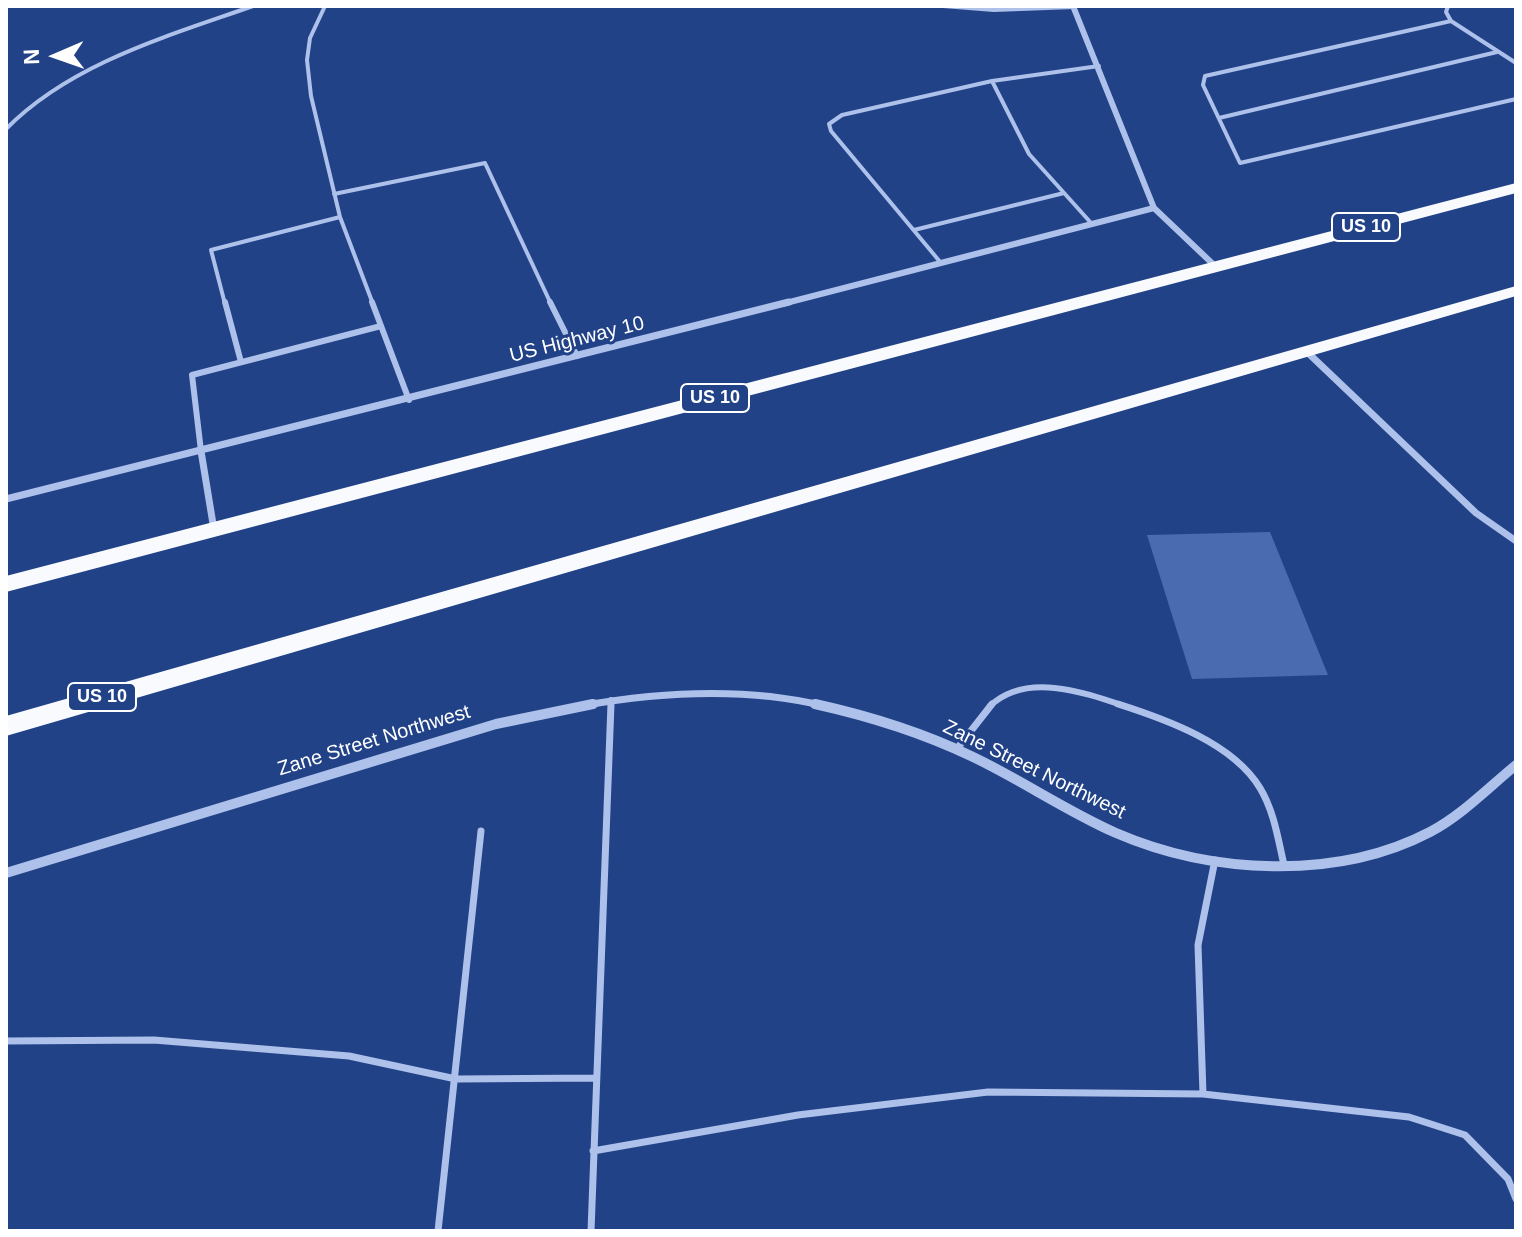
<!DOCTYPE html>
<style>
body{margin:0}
#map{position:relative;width:1522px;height:1237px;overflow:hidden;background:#224288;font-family:Arial,sans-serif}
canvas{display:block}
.frame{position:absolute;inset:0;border:8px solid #fff;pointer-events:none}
.north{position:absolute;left:16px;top:16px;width:80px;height:80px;-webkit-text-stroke:6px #224288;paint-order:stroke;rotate:268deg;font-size:22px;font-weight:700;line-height:32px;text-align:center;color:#fff}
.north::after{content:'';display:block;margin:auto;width:28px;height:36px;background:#fff;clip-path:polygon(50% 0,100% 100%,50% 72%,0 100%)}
</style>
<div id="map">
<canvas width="1522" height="1237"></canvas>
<div class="frame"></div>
<div class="north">N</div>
</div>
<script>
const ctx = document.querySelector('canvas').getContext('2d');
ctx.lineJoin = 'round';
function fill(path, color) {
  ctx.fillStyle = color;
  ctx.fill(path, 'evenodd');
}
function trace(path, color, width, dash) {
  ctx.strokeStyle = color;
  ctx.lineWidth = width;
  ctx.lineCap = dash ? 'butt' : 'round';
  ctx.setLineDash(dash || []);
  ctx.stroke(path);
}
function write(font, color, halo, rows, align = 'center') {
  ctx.font = font + ' Arial,sans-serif';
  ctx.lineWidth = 6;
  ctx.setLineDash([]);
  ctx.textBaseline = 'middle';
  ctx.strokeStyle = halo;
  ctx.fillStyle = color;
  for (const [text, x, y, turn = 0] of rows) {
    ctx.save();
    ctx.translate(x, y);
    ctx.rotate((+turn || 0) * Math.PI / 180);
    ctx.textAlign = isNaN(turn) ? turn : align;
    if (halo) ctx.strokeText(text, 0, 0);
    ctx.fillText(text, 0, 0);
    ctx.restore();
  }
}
fill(new Path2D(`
 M1270,532l58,143 -136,4 -45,-144z`), '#4b6bb1');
trace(new Path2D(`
 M325,6l-15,32 -3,22 4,36 29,121 33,87
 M943,6l51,4 80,-3
 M1448,6l-2,6 5,9 65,42
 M1451,21l-246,55 -2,9 37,78 276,-64
 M1219,118l278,-66
 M6,129c65,-66 162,-93 247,-123
 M334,194l151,-31 66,141
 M1092,224l-63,-70 -37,-73 107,-15
 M914,230l150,-37
 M941,263l-110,-132 -2,-7 13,-9 150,-34
 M225,304l-14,-54 129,-33`), '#adc1ea', 4);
trace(new Path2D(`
 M225,302l16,60
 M372,302l37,98
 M550,302l27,54
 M201,451l-9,-76 189,-49
 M611,706v-6
 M990,706c36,-34 93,-14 134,0`), '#adc1ea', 6);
trace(new Path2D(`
 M1118,704c47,15 115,39 142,84 14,23 18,51 24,77
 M956,750l36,-46
 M1215,860l-17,85 5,149 206,23 56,18 43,44 8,20
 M6,1041l148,-1 195,16 107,23 140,-1
 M593,1151l205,-36 190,-23 215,2
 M438,1231l43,-400
 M591,1231l20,-527`), '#adc1ea', 7);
trace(new Path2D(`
 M1073,6l81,202 61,58
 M782,304l372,-96`), '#adc1ea', 6);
trace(new Path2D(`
 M1306,351l170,162 40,28
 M201,451l13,79
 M6,499l783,-197
 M581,706c79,-14 164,-19 243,0`), '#adc1ea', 7);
trace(new Path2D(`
 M815,704c54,12 106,28 156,52 49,23 95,55 145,77 95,41 220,48 314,-1 32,-17 58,-44 86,-67
 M6,873l490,-149 97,-20`), '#adc1ea', 10);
fill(new Path2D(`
 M1516,183v10l-1510,399v-16z
 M1516,286v10l-1510,440v-20z`), '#f8fafe');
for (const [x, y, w] of [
 [1366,227,68],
 [715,398,68],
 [102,697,68]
]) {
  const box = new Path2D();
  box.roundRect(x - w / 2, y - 14, w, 28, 6);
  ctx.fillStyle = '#224288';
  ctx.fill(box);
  trace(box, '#fff', 2);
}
write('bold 18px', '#fff', null, [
 ["US 10",1366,227],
 ["US 10",715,398],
 ["US 10",102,697]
]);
write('20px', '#fff', '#224288', [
 ["US Highway 10",577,340,-14],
 ["Zane Street Northwest",374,741,-17],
 ["Zane Street Northwest",1034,770,26]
]);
</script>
